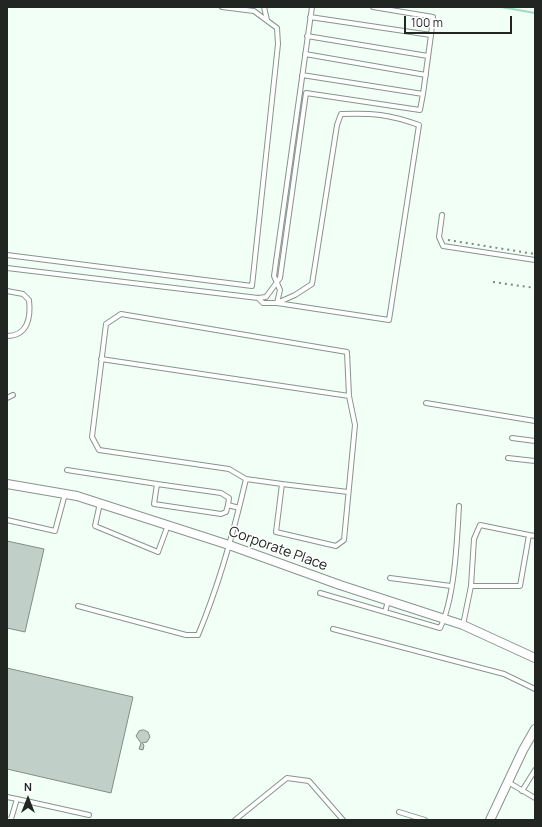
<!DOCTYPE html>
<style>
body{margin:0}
#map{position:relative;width:542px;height:827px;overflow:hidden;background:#f2fff7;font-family:Manrope,sans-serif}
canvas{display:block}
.frame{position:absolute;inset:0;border:8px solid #212623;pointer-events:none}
.north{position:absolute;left:8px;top:779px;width:40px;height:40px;-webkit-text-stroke:3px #fff;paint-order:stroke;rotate:0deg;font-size:11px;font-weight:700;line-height:16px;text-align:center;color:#212623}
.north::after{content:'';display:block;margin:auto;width:14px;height:18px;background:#212623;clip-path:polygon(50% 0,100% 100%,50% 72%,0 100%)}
.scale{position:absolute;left:404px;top:16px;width:108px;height:18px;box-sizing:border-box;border:2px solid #212623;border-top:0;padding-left:5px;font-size:12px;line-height:14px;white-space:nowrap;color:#212623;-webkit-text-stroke:3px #fff;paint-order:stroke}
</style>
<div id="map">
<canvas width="542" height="827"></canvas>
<div class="frame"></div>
<div class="north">N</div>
<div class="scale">100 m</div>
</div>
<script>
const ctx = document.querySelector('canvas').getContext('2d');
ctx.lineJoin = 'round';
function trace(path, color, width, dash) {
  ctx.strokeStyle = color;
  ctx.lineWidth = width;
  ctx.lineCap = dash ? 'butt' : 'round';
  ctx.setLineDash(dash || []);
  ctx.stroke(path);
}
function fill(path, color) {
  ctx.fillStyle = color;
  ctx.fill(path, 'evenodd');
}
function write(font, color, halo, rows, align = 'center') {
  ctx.font = font + ' Manrope,sans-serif';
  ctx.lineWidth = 3;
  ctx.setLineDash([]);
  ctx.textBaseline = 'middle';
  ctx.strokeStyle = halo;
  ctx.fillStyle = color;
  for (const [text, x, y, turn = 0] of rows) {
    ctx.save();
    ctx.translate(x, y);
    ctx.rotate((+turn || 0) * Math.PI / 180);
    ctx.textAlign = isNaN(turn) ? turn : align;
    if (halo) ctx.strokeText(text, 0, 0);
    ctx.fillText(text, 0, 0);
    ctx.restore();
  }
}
trace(new Path2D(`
 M501,7l34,6`), '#9ddeba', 2);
const building = new Path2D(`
 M7,541l37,8 -19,83 -18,-4z
 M7,668l126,29 -22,96 -104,-24z
 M144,730l4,2 2,5 -3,5 -5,1 2,2 -1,5 -4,-1 2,-6 -5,-7 3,-5z`);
fill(building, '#c0cfc7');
trace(building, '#808e86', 1);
const service = new Path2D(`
 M264,7l3,13
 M373,7l60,10 -2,18
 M307,36l121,20
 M305,54l121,21
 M302,75l121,19 8,-59 -121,-18
 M442,215l-3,22 4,9 92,14
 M7,255l245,31 26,-242 -1,-16 -23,-17 -32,-4
 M7,268l251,30 8,-1 14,-19 26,-185 114,17 3,-16
 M7,291l16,3 6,6c2,17 -1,36 -22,36
 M258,298l5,5h14l112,17 30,-195c-31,-11 -46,-12 -78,-11l-4,11 -25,159 -17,11 -18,8
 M277,303l3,-13 -6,-14 38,-269
 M101,359l248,37
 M7,398l6,-3
 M426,403l109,18
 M512,438l23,3
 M508,458l27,3
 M67,470l90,14 -3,20 67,10 5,-2 2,-7 11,3
 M157,484l64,9 8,5 -1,7
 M282,484l66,8
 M100,503l-5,23 63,26 10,-27
 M7,520l48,11 10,-37
 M390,578l61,8
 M471,586l3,-47 6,-14 49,10
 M320,593l65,19
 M388,601l-3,11 55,16c15,-30 17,-88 19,-122
 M78,606l108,29h12c21,-50 36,-104 48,-156l-17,-10 -130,-19 -7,-13 14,-113 15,-10 226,38 2,44 6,29 -11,115 -8,6 -60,-14 6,-48 -36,-5
 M463,625l8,-39h49l9,-51 6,1
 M333,629l171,45 31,15
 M508,782l27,16
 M522,791l13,-21
 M7,797l10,2
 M399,812l26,8
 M8,820l3,-1 6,-20 72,16
 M235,820l52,-42 22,3 34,39`);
const minor = new Path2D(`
 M7,484l70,12 152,49 111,40 123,40 72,33
 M490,820l33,-70 12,-21`);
trace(service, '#87958d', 6);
trace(minor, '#87958d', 10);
trace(service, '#fff', 4);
trace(minor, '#fff', 8);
trace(new Path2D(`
 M448,240l87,14
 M493,282l42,6`), '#808883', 2, [2, 4]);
write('14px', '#212623', '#fff', [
 ["Corporate Place",278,549,20]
]);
</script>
